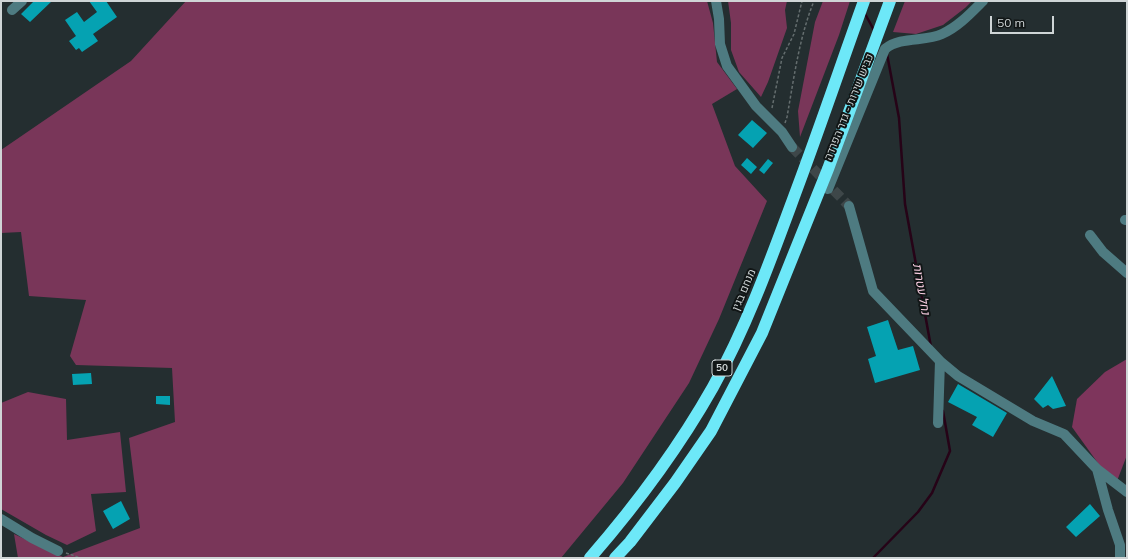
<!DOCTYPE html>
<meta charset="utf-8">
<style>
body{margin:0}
#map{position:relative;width:1128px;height:559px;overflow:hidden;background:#242e30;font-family:Mulish,sans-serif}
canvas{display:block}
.frame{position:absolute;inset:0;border:2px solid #cfd5d6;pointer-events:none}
.scale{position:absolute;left:990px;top:16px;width:64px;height:18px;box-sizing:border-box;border:2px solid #cfd5d6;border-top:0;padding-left:5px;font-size:12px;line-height:14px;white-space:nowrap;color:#cfd5d6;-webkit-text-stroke:3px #111616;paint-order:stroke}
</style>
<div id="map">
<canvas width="1128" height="559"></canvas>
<div class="frame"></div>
<div class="scale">50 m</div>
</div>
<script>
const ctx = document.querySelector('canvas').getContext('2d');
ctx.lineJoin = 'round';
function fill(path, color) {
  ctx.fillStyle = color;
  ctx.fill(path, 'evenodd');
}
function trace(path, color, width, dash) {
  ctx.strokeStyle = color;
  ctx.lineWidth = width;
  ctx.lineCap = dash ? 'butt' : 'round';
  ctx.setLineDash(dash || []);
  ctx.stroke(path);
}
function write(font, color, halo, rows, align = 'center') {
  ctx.font = font + ' Mulish,Heebo,sans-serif';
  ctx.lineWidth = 4;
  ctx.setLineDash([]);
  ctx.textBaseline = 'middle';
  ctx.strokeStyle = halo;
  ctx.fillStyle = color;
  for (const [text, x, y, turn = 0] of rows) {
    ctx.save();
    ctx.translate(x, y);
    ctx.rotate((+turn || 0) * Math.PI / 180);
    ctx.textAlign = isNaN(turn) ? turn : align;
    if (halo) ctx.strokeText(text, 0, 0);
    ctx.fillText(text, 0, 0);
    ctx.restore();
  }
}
fill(new Path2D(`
 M186,1h521l6,22 4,39 20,27 -25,15 23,62 32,35 -48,118 -30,64 -66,100 -62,75h-543l-4,-24 49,23 77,-29 -11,-90 46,-16 -3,-54 -96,-3 -6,-9 16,-56 -57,-4 -8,-64 -20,1v-83l130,-89z
 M728,1h59l-2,9 2,18 -19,54 -7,15 -22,-25 -8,-22v-27z
 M823,1h27l-11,34 -39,102 -2,-26 17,-89z
 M905,1h67l-7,7 -22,17 -27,9 -23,-2z
 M28,392l38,7 1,41 53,-8 6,60 -35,2 5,37 -29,14 -21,-10 -45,-26v-106z`), '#793659');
fill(new Path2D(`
 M1127,359v96l-10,26 -17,-15 -28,-39 5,-28 28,-27z`), '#7e355c');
trace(new Path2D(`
 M864,12l11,20
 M887,54l12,64 6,86 26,143
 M873,558l45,-46 14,-19 18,-42 -7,-40`), '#260317', 2.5);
fill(new Path2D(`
 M34,1h18l-22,21 -9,-8z
 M89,1h17l11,16 -24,17 5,7 -16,11 -3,-4 -3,2 -7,-9 7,-5 -11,-16 12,-8 7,10 13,-10z
 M752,120l15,13 -14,15 -15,-13z
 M747,158l10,9 -6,7 -10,-9z
 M768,159l5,4 -9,11 -5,-4z
 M888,320l10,30 15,-4 7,24 -45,13 -7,-24 8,-3 -9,-29z
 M91,373l1,11 -19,1 -1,-11z
 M1052,376l14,30 -13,3 -5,-4 -5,3 -9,-9z
 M958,384l49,29 -14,24 -21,-12 5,-8 -29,-15z
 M156,396h14v9l-14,-1z
 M121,501l9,18 -17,10 -10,-18z
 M1090,504l10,12 -24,21 -10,-10z`), '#05a2b2');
trace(new Path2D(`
 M792,147l57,59`), '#3e4749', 10, [10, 5]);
trace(new Path2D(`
 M772,108l10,-50 12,-24 8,-33
 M785,123l2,-6c7,-39 12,-79 27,-116
 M66,553l15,5`), '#656e6f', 1.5, [3, 2]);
trace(new Path2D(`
 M716,1l3,18 1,25 7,22 29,40 26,26 10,15
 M12,10l10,-9
 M828,189l57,-140c16,-13 40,-7 57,-15 16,-7 29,-21 41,-33
 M849,206l24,85 67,70 18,15 75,45 31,13 33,35 11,41 12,35v13
 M1125,220h2
 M1090,235l13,17 24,21
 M938,423l2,-62
 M1097,469l30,23
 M1,519l31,19 26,13`), '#4e7b81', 10);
trace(new Path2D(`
 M590,558c46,-53 88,-109 123,-171 34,-61 58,-128 82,-193 24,-64 46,-129 69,-193
 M615,558l15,-16 45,-59 36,-52 51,-98 66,-164 62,-168`), '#6de8f8', 12);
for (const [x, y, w] of [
 [722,368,20]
]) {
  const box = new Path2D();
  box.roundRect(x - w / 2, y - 8, w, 16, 3);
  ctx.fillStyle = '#111616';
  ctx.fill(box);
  trace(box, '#cfd5d6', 1);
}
write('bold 10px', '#cfd5d6', null, [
 ["50",722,368]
]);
write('11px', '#cfd5d6', '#111616', [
 ["כביש שירות - גדר הפרדה",849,107,-68],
 ["מנחם בגין",744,290,-67]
]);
write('italic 12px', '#fcd0e4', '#111616', [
 ["נחל עטרות",921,289,80]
]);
</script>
